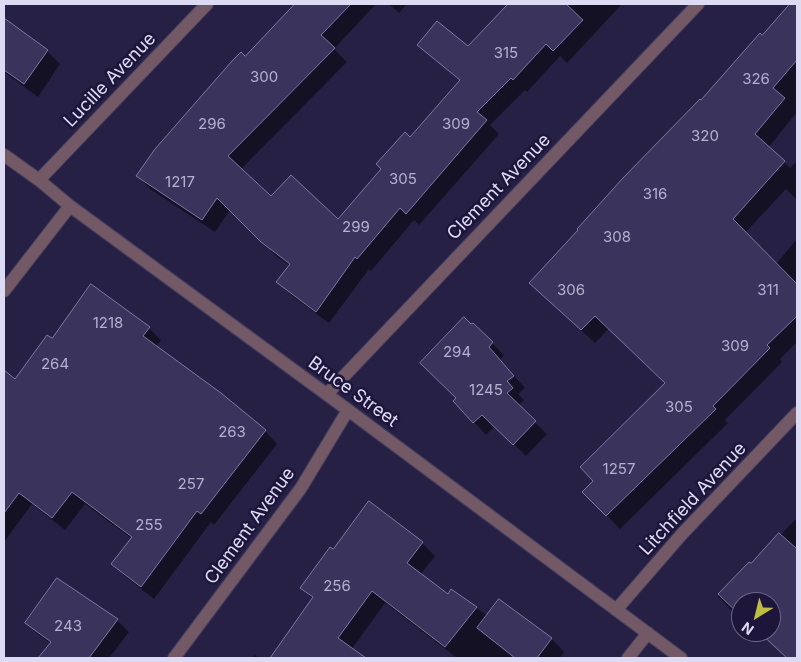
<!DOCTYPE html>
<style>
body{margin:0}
#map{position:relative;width:801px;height:662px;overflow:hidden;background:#262045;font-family:Inter,sans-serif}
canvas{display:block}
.frame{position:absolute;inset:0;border:5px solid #dddbf4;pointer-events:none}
.north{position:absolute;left:731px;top:592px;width:50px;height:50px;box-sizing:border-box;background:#1d163a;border:1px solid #6a6584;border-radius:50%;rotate:216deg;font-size:14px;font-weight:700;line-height:20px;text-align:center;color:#dddbf4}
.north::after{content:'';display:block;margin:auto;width:18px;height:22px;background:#bebf42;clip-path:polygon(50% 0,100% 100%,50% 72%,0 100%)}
</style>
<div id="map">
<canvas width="801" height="662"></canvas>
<div class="frame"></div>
<div class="north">N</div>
</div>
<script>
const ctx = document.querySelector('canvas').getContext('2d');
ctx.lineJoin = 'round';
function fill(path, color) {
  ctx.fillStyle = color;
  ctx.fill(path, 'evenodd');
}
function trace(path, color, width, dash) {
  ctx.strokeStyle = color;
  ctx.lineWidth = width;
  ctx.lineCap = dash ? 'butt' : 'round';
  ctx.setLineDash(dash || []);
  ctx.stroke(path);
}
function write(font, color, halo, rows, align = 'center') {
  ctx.font = font + ' Inter,sans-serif';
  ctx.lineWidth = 5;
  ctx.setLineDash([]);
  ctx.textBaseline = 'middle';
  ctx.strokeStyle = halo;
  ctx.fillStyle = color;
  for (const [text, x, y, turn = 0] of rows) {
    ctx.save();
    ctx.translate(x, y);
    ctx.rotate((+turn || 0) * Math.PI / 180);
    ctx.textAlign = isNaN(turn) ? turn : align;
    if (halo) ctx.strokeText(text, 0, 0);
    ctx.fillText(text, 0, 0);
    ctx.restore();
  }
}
fill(new Path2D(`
 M295,4h81l-42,45 13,13 -106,107 30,29 67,23 123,-140 -42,-36 49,3 40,-42 -2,-2h116l-55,59 -7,-7 -33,36 -2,-2 -35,35 9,9 -80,91 -5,-5 -43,51 -2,-2 -40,54 -38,-28 -13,-13 12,-16 -15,-11 -45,-45 -15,22 -65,-43 -12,-13 107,-119 51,-52z
 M389,4h18l-8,9z
 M791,4h6v108l-29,36 22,20 7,-7v39l-11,-11 -41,44 31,31 21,-25v103l-17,17 2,3 -57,58 3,3 -108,106 -36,-37 11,-11 72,-98 -58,-55 -14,15 -51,-47 157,-194z
 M4,19l43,32 13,13 -22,33 -34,-25z
 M473,324l31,31 -4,5 25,28 -7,6 6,6 -6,6 29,28 -21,22 -31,-30 -9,9 -31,-34 3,-2z
 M149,328l12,12 -5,7 109,84 12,13 -63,81 -3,-3 -57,77 -28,-22 -13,-13 19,-25 -47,-35 -20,26 -33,-26 -28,38v-162l4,-5 7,6 37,-41z
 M369,503l53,40 13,13 -15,19 29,20 3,-4 36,25 12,-16 52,39 12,13 -4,6h-103l-72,-55 -34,47 11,8h-90l41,-59 -11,-11 31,-37z
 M797,518v140h-10l-23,-22 -3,3 -7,-7h17v-30h-30v19l-23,-25 31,-33 2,2z
 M117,620l12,12 -20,26h-69l11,-14 -13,-10 -12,-11z
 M255,655l4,3h-7z`), '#0007');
const building = new Path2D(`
 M295,4h56l-30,31 14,13 -107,108 43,40 20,-21 47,44 43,-50 -5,-5 29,-32 5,5 50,-57 -43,-35 20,-24 31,25 40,-42h58l17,16 -30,31 -7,-7 -33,36 -2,-2 -34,34 10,8 -81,94 -6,-6 -43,51 -2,-2 -39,55 -40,-30 14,-18 -29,-22 -44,-44 -15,22 -66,-44 19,-27 77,-88 9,-9 4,4z
 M790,4h7v56l-24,28 12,10 -30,36 30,27 -52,58 64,65v32l-30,29 3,3 -57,58 3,3 -110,107 -24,-24 11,-11 -13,-14 85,-84 -70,-67 -14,14 -52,-47 49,-53 -1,-1 46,-51 77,-79 1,1 59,-67 2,2z
 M4,18l44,32 -24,34 -20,-14z
 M91,284l59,43 -7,9 78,57 45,37 -65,84 -4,-3 -56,76 -30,-23 21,-27 -60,-45 -20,26 -33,-25 -15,20v-143l11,9 32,-44 5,3z
 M464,317l7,7 2,-1 20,19 -4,5 25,29 -7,5 6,7 -6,5 29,28 -23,24 -31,-30 -9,8 -20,-22 3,-3 -36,-35z
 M369,501l54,41 -16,21 41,31 3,-5 26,18 -32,40 -73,-56 -34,47 28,20h-96l43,-61 -13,-9 30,-41 3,2z
 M779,533l18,16v109h-10l-28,-26h12v-30h-30v14l-23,-22 31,-32 2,1z
 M57,578l61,41 -29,39h-51l13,-16 -26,-19z
 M499,599l53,39 -15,20h-22l-38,-30z`);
fill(building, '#3a345c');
trace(building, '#7d78a4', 1);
const minor = new Path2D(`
 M4,155l35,25 31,26 278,204 333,248
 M39,180l168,-176
 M4,291l66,-85
 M327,394l371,-390
 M616,610l66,-76 115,-121
 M174,658l127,-170 47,-78
 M628,658l20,-25`);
trace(minor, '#433e61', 14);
trace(minor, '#735965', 12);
write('15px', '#b4b1ce', null, [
 ["315",506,53],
 ["300",264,77],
 ["326",756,79],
 ["296",212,124],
 ["309",456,124],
 ["320",705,136],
 ["305",403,179],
 ["1217",180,182],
 ["316",655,194],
 ["299",356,227],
 ["308",617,237],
 ["306",571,290],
 ["311",768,290],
 ["1218",108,323],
 ["309",735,346],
 ["294",457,352],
 ["264",55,364],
 ["1245",486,390],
 ["305",679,407],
 ["263",232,432],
 ["1257",619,469],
 ["257",191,484],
 ["255",149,525],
 ["256",337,586],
 ["243",68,626]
]);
write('18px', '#dddbf4', '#1d163a', [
 ["Lucille Avenue",110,80,-46],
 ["Clement Avenue",499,187,-46],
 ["Bruce Street",353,392,36],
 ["Litchfield Avenue",693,499,-47],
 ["Clement Avenue",250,526,-54]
]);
</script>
